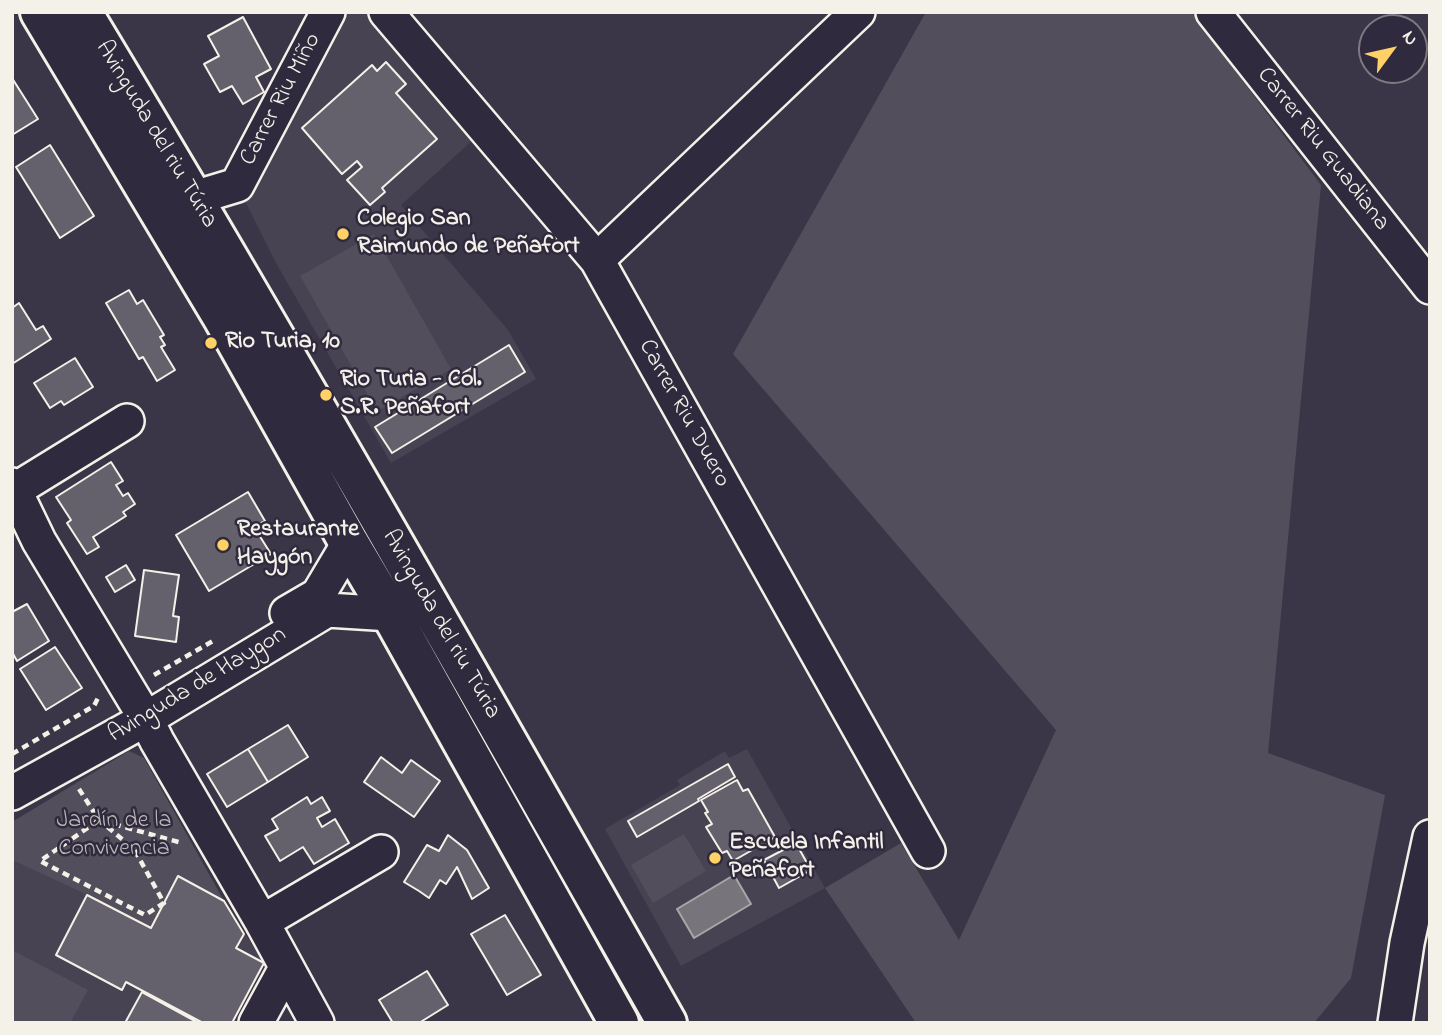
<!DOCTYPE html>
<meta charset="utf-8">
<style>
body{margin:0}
#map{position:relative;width:1442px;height:1035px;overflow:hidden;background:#3b3647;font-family:"Indie Flower",sans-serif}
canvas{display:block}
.frame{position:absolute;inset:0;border:14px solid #f4f1e8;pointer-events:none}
.north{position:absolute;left:1358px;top:14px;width:70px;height:70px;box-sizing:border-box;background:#2f2a3d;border:2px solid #7e7a81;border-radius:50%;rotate:57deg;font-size:19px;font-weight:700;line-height:28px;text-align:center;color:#f4f1e8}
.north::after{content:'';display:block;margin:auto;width:24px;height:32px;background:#ffd166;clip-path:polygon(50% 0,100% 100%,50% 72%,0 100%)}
</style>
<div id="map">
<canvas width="1442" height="1035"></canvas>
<div class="frame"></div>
<div class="north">N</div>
</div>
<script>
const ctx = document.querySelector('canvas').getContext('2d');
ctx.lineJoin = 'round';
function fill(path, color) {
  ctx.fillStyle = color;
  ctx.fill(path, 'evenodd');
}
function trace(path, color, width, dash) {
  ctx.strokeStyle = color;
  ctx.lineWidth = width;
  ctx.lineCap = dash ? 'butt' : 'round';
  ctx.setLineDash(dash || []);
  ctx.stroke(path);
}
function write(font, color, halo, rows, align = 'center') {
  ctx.font = font + ' "Indie Flower",sans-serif';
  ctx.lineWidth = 5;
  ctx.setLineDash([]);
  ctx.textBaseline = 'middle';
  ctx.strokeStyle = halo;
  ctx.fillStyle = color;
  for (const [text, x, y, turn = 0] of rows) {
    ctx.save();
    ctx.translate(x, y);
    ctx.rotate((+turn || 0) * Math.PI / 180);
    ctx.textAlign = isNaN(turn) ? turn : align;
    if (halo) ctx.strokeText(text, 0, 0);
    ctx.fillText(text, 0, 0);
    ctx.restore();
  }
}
fill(new Path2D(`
 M328,12h58l99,117 -84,76 107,125 28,49 -145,84 -115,-200 -39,-78z
 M747,749l78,139 -144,78 -76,-137 75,-44 -3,-5 48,-29 4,7z
 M12,860l75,35 91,-19 46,25 40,62 -32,60h-220z`), '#484352');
fill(new Path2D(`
 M926,12h265l130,173 -53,568 117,42 -34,183 -37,45h-398l-91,-135 76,-45 58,97 97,-210 -323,-376z
 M374,234l77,135 -74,42 -77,-135z
 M129,751l15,7 80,143 -46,-24 -27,51 -64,-33 -75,-35v-38z
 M684,834l22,37 -53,32 -22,-38z
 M12,950l76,40 -18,33h-58z`), '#534e5c');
const water = new Path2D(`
 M734,875l17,29 -57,34 -17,-29z`);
fill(water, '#78747b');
trace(water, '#aaa6a7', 2);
const building = new Path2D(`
 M243,17l28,52 -15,8 8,15 -21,12 -11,-18 -12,6 -16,-28 15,-8 -11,-20z
 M386,62l20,22 -10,9 41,46 -55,49 3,4 -15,13 -23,-25 15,-13 -5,-6 -15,13 -40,-46 70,-63 5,6z
 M12,78l26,41 -26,16z
 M50,145l44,71 -34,22 -44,-71z
 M129,290l8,14 6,-4 21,35 -4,2 5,8 -4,2 14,23 -18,11 -14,-24 -4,2 -33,-56z
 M19,303l17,27 7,-4 8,13 -39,25v-56z
 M509,345l16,27 -133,81 -17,-26z
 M75,358l18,29 -29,18 -3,-4 -11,7 -16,-25z
 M111,462l12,19 -7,4 7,11 5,-3 7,11 -12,8 3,4 -33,21 6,10 -12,7 -20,-31 4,-3 -15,-23z
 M248,492l17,29 -11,6 17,27 -62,37 -33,-56z
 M126,565l9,15 -20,12 -9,-15z
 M144,570l35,5 -6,41 6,1 -3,25 -41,-6z
 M27,604l22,37 -32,20 -5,-9v-40z
 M55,647l27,41 -36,22 -26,-41z
 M288,725l20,32 -40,25 -20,-33z
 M248,749l20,33 -41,25 -20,-33z
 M381,757l21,16 9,-13 29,21 -26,36 -50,-35z
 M728,764l7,13 -37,22 1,2 -62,36 -9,-16z
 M737,780l6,11 5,-2 27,48 -42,24 -6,-10 -5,2 -16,-26 6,-3 -7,-11 3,-1 -7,-12z
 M307,797l4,7 11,-7 8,14 -13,7 5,9 13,-8 14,24 -35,21 -11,-17 -23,14 -15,-25 13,-7 -6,-10z
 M448,835l19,15 22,38 -17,11 -15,-32 -11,17 -6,-4 -11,18 -10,-7 -15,-9 23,-37 12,6z
 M793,838l18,32 -32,18 -15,-28 19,-10 -3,-5z
 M178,876l46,25 20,33 -8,14 28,15 -32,60h-29l-77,-41 -4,8 -66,-35 31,-60 64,33z
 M505,915l36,60 -34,20 -36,-61z
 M427,971l21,34 -29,18h-26l-14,-23z
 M142,992l53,29 -1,2h-69z`);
fill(building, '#65616c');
trace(building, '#f4f1e8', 2);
const minor = new Path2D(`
 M386,12l211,248 331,591
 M1213,12l217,275
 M194,198l43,-13 91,-173
 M597,260l261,-248
 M12,485l27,56 107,178 11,22 105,181 55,101
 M15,490l112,-69
 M287,613l31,-18 31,-52
 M12,793l134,-74 181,-109 64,4
 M262,922l119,-70
 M256,1023l30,-55
 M1395,1023l12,-80 23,-106`);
const major = new Path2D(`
 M40,12l183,306 126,225 42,71 228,409
 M82,12c201,333 393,672 585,1011`);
trace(minor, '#f4f1e8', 38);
trace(major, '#f4f1e8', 44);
trace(new Path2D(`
 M154,675l59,-34
 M12,754l82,-48 5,-10
 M79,789l20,31 35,29 30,54 -19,12 -105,-54 59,-41 83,23`), '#f4f1e8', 4.5, [7, 5]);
trace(minor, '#2f2a3d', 33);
trace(major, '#2f2a3d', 38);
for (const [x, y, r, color] of [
 [343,234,7,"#ffd166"],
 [211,343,7,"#ffd166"],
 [326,395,7,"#ffd166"],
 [223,545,7,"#ffd166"],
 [715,858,7,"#ffd166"]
]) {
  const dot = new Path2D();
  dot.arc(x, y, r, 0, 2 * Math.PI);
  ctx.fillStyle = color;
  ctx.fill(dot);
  trace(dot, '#2f2a3d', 2.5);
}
write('24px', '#f4f1e8', '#2f2a3d', [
 ["Carrer Riu Miño",282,100,-62],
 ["Avinguda del riu Túria",155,135,59],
 ["Carrer Riu Guadiana",1322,150,52],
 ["Carrer Riu Duero",683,414,61],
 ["Avinguda del riu Túria",440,625,60],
 ["Avinguda de Haygon",198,686,-31]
]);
write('bold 24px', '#f4f1e8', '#2f2a3d', [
 ["Colegio San",357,220],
 ["Raimundo de Peñafort",357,248],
 ["Rio Turia, 10",225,343],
 ["Rio Turia - Col.",340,381],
 ["S.R. Peñafort",340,409],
 ["Restaurante",237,531],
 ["Haygón",237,559],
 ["Escuela Infantil",729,844],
 ["Peñafort",729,872]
], 'left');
write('24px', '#bcb8b7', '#2f2a3d', [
 ["Jardín de la",114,822],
 ["Convivencia",114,850]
]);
</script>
